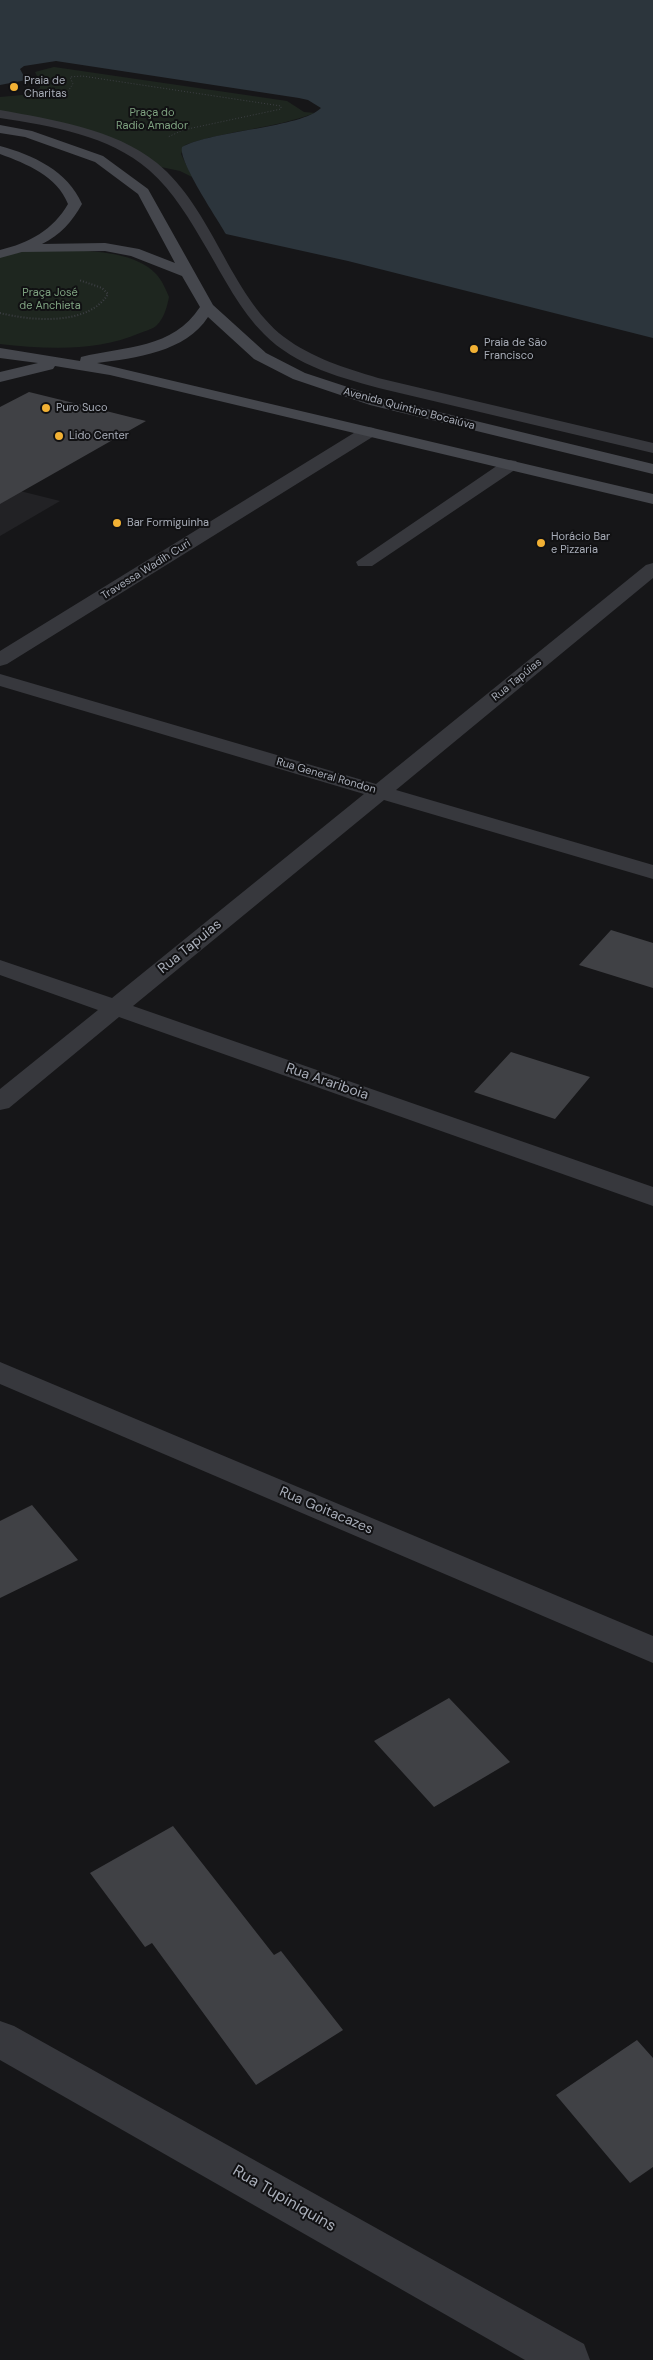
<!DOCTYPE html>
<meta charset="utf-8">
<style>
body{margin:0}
canvas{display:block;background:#161618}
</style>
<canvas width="653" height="2360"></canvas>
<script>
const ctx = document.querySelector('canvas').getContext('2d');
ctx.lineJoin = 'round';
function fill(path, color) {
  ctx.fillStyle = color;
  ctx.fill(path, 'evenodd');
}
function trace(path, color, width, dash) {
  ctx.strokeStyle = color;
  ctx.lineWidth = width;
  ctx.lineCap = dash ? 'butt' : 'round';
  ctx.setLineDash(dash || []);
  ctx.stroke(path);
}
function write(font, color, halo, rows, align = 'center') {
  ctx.font = font + ' "DM Sans",sans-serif';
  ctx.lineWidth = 4;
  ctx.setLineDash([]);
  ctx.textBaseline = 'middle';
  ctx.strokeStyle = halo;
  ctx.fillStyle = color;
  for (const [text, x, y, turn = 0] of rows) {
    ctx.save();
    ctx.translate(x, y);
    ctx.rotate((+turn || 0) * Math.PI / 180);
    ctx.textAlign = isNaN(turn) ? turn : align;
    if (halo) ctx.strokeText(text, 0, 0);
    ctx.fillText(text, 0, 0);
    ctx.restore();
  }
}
fill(new Path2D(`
 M0,486l60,15 -60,35z`), '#222225');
fill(new Path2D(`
 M54,67l233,34 17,11 11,1c-42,16 -88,17 -130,32l-4,9 11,23 -12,-6 -33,-7 -57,-30 -90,-20v-17l23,-2 17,-7v-6l-5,-10z
 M28,251c35,0 101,-6 128,23 6,6 10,16 13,23 -2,10 -5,21 -12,28 -4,4 -12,6 -17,8 -43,19 -94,16 -140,11v-88z`), '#1e261f');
fill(new Path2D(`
 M0,0h653v338l-305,-77 -122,-27c-9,-16 -48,-73 -44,-87 32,-17 119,-19 139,-39l-13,-8 -9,-2 -243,-37 -32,5 -4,3 6,11 -26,5z`), '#2c353c');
fill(new Path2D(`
 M29,392l57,14 60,15 -146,83v-97z
 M611,930l42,13v45l-74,-23z
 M511,1052l79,25 -35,42 -81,-27z
 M32,1505l46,55 -78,38v-77z
 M449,1698l61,64 -76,45 -60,-66z
 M173,1826l101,129 7,-4 62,79 -87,55 -104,-142 -7,4 -55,-74z
 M637,2040l16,18v109l-23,16 -74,-88z`), '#404145');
trace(new Path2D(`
 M66,94l7,-10 -3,-7 12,-1 199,30v3l-98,21 -15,7`), '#3d3f44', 1, [1, 2]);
trace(new Path2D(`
 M0,313c31,8 89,13 108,-19l-6,-6 -23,-8`), '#3d3f44', 2, [1, 2]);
fill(new Path2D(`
 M0,110c53,10 113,18 157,53 56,46 73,132 127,174 28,21 61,31 94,41l275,65v10l-266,-63c-43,-11 -92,-24 -123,-56 -24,-24 -40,-56 -57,-85 -17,-29 -33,-57 -58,-79 -40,-35 -98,-44 -149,-52z
 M368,427l6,1 2,4 -2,4 -367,228 -7,2v-15l362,-223z
 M510,460l6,1 3,4 -3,4 -144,97h-14l-2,-4 148,-101z
 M653,563v15l-257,212 257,75v14l-269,-79 -251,206 520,181v19l-534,-189 -110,91 -9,2v-21l98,-79 -98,-35v-15l112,38 252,-204 -364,-108v-12l376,110 270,-219z
 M0,1362l653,274v27l-653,-279z
 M0,2021l14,5 570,318 6,16h-65l-525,-300z`), '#37383d');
fill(new Path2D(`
 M0,125l32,6 71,25 45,33 65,116 53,48 39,20 76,25 272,66v10l-283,-69 -77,-26 -39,-20 -46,-42c-22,35 -73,41 -111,46l556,131v10l-543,-129 -55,-9 -2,3 -53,13v-10l38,-9 -38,-5v-10l80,13 1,-4c44,-11 92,-8 119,-50l-18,-31 -51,-20 -26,-5 -83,1 -22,6v-8c29,-7 53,-20 68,-46 -11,-28 -41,-40 -68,-50v-8c33,9 68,25 82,58 -10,18 -22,31 -40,40l63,-1 34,6 36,14 -37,-69 -43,-32 -70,-25 -25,-4z`), '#45474d');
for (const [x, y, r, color] of [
 [14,87,5,"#f2b134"],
 [474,349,5,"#f2b134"],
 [46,408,5,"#f2b134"],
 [59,436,5,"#f2b134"],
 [117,523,5,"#f2b134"],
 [541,543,5,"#f2b134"]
]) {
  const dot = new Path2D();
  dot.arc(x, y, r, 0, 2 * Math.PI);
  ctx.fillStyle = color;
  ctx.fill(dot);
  trace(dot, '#111113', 2);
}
write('11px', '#a8adb8', '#111113', [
 ["Praia de",24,81],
 ["Charitas",24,94],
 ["Praia de São",484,343],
 ["Francisco",484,356],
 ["Puro Suco",56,408],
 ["Lido Center",69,436],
 ["Bar Formiguinha",127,523],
 ["Horácio Bar",551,537],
 ["e Pizzaria",551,550]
], 'left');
write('11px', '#7fa381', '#111113', [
 ["Praça do",152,113],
 ["Radio Amador",152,126],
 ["Praça José",50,293],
 ["de Anchieta",50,306]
]);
write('11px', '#a8adb8', '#111113', [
 ["Avenida Quintino Bocaiúva",409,409,15],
 ["Travessa Wadih Curi",146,570,-32],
 ["Rua Tapúias",517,680,-39],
 ["Rua General Rondon",326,776,16]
]);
write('14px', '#a8adb8', '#111113', [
 ["Rua Tapuias",190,947,-39],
 ["Rua Arariboia",327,1082,19],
 ["Rua Goitacazes",326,1511,23]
]);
write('16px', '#a8adb8', '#111113', [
 ["Rua Tupiniquins",284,2199,30]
]);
</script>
